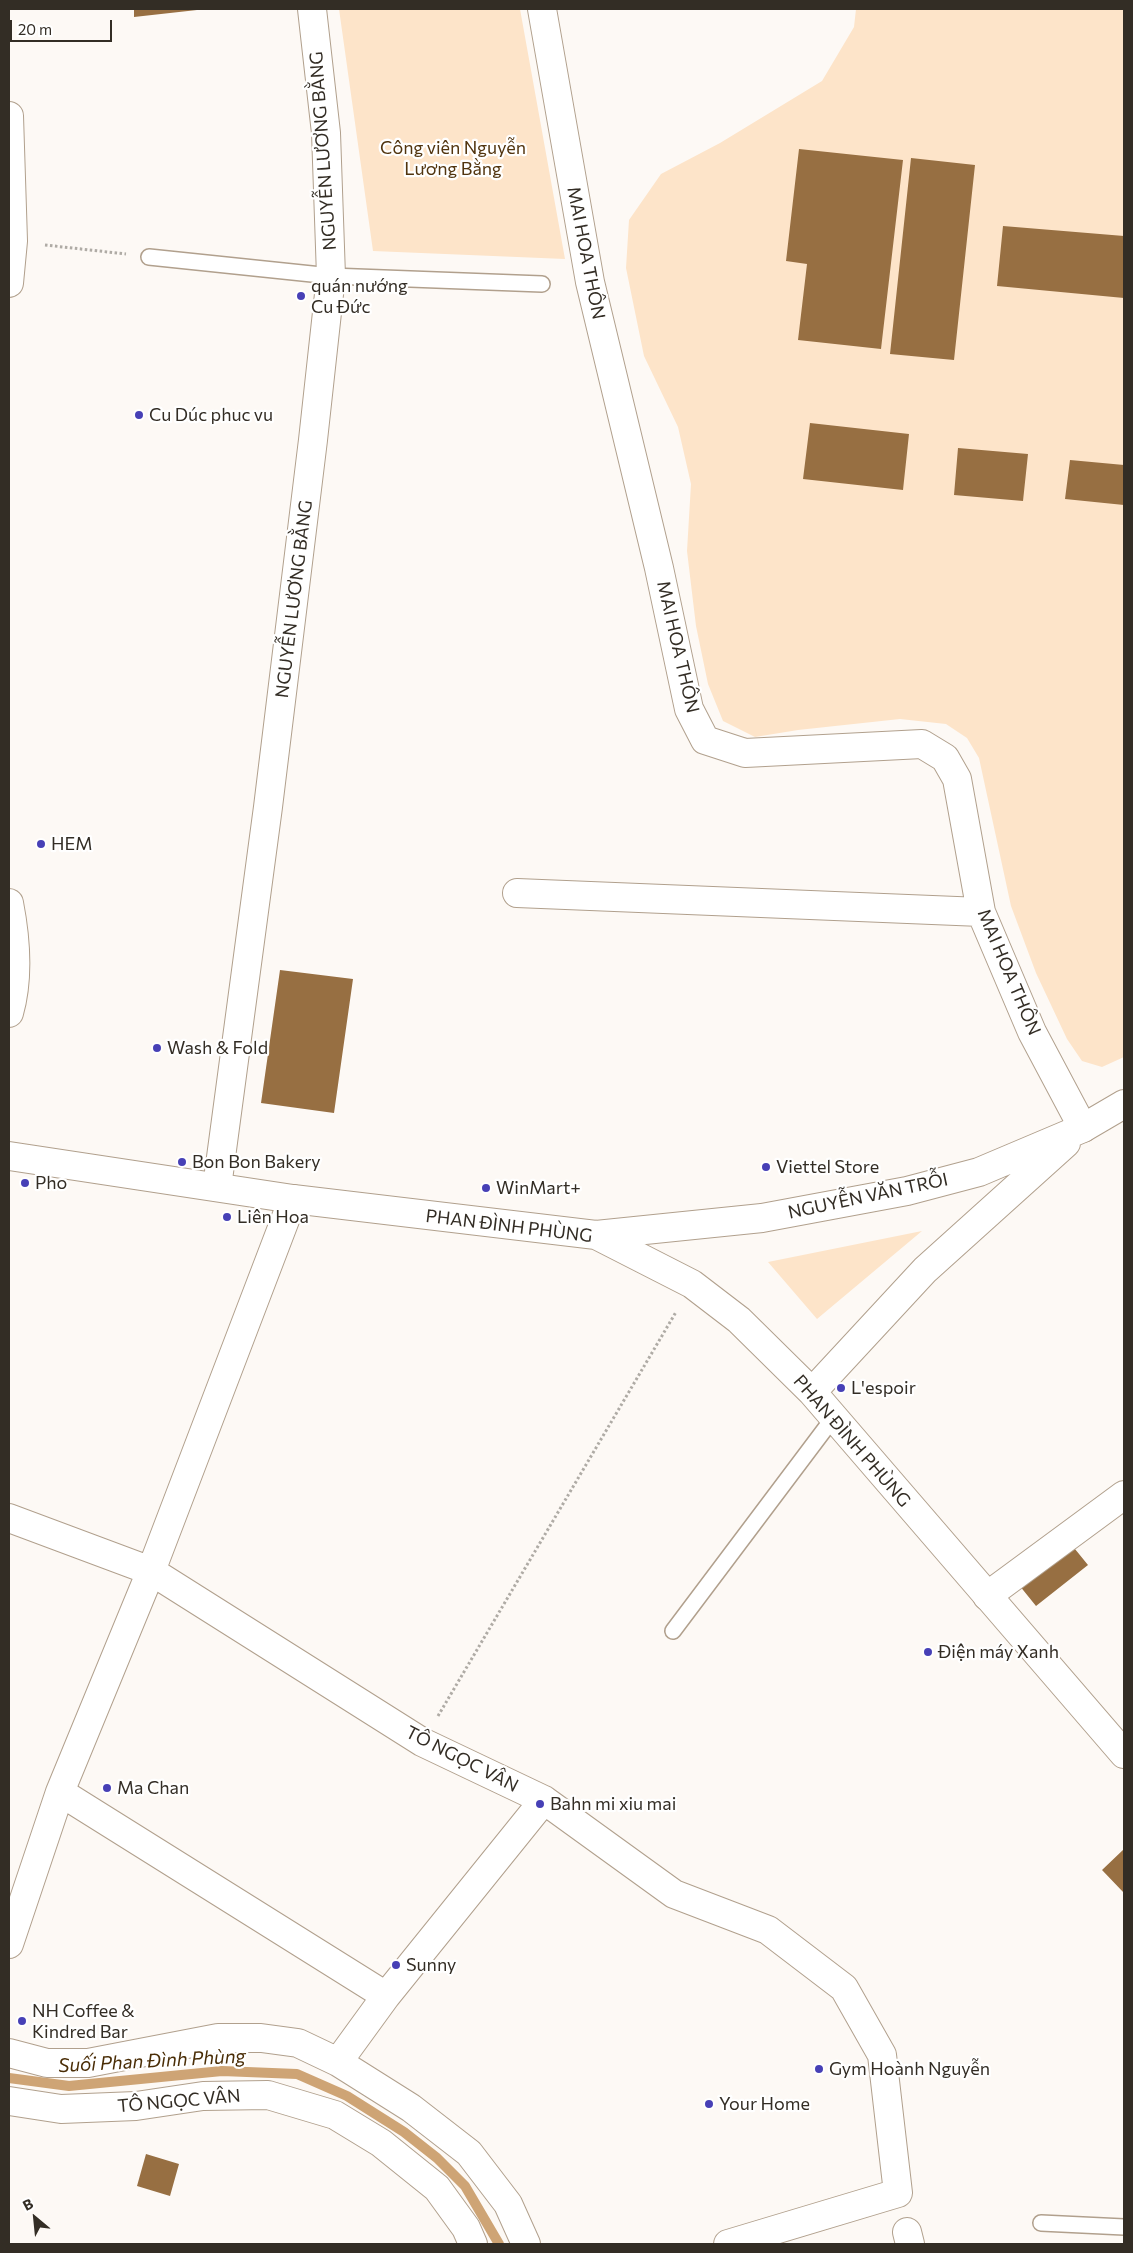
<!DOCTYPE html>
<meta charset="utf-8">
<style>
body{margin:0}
#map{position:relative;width:1133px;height:2253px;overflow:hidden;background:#fdf9f5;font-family:Commissioner,sans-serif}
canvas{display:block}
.frame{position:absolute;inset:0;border:10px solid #332d25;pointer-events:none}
.north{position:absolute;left:10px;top:2193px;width:50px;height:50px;-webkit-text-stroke:4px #fff;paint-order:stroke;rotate:332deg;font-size:14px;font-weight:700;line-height:20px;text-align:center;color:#332d25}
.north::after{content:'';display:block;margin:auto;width:18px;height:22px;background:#332d25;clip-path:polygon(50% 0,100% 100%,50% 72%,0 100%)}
.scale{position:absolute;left:10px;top:20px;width:102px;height:22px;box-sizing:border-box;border:2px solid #332d25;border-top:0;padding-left:6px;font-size:15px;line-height:18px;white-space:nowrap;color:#332d25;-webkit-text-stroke:4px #fff;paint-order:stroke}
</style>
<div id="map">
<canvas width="1133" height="2253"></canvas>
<div class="frame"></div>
<div class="north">B</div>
<div class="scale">20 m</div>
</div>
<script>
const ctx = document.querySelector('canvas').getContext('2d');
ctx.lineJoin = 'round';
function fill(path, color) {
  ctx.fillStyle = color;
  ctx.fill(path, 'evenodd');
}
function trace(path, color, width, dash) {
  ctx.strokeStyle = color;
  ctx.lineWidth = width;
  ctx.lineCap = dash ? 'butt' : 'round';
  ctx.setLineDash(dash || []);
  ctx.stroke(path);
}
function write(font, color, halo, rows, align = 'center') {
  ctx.font = font + ' Commissioner,sans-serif';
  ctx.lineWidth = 4.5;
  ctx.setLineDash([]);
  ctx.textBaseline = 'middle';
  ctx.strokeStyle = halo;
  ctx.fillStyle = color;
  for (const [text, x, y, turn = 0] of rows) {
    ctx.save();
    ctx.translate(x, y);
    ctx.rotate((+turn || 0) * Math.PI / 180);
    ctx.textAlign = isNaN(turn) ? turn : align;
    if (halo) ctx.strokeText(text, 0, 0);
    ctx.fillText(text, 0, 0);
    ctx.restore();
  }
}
fill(new Path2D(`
 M339,9h181l45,250 -192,-8z
 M856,9h268v1048l-22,10 -20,-6 -15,-22 -31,-66 -25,-67 -32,-148 -12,-20 -21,-14 -46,-5 -102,11 -43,7 -32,-16 -15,-37 -12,-58 -9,-75 4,-67 -13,-57 -34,-71 -18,-88 3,-48 32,-46 59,-31 102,-62 32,-54z
 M922,1231l-105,88 -49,-57z`), '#fde4c9');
trace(new Path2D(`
 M9,2078l60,8 153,-15 75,3 50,22 57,36 33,26 28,28 34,58`), '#cea475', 10);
fill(new Path2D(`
 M134,9h63v1l-63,7z
 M799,149l104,11 -22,189 -83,-9 9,-76 -21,-3z
 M911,158l64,7 -21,195 -64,-6z
 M1003,226l121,10v62l-127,-12z
 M810,423l99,11 -6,56 -100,-11z
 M958,448l70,6 -5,47 -69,-6z
 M1070,460l54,5v40l-59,-6z
 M280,970l73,9 -19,134 -73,-10z
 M1066,1538l22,27 -52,41 -21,-26z
 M1124,1849v44l-22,-23z
 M146,2154l33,10 -9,32 -33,-10z`), '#976f42');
const lane = new Path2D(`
 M149,257l182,19 211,8
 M673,1631l161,-214
 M1041,2223l83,4`);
const street = new Path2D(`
 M542,9l48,273 69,286 30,141 16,31 40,13 177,-9 23,14 12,21 24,133 51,120 51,96
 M9,116l4,125 -4,42
 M517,893l464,19
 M9,903c7,36 10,75 0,110
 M217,1187l51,-380 45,-367 18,-164 -5,-143 -14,-124
 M9,1518l142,53 271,171 122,58 130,94 94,36 76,58 38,67 16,138 -170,51
 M987,1596l137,-101
 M60,1792l326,204 -48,66
 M9,1944l51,-152 91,-221 142,-372
 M386,1996l158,-196
 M9,2053l38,10h41l130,-25h43l37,5 40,19 73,46 58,45 39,51 18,40
 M9,2101l52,8 75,-3 67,-10 65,-1 67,20 46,28 56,45 29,40 7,16
 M907,2232l3,12`);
const secondary = new Path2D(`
 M9,1156l284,43 303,36 96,49 47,36 73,72 312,362
 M596,1235l166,-17 145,-27 72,-19 104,-44 41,-24
 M812,1392l113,-122 141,-127`);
trace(lane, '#b1a08d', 18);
trace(street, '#b1a08d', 30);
trace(secondary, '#b1a08d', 30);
trace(new Path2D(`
 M45,245l81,9
 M438,1716l238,-404`), '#afaba5', 3, [2.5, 2.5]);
trace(lane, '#fff', 15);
trace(street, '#fff', 28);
trace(secondary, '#fff', 28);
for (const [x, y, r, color] of [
 [301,296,5,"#4740b6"],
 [139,415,5,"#4740b6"],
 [41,844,5,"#4740b6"],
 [157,1048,5,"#4740b6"],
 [182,1162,5,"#4740b6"],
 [766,1167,5,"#4740b6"],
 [25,1183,5,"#4740b6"],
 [486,1188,5,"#4740b6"],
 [227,1217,5,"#4740b6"],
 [841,1388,5,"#4740b6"],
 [928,1652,5,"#4740b6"],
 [107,1788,5,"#4740b6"],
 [540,1804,5,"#4740b6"],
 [396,1965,5,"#4740b6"],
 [22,2021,5,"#4740b6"],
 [819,2069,5,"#4740b6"],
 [709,2104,5,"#4740b6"]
]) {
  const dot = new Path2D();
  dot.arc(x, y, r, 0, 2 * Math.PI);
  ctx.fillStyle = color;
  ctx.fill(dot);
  trace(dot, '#fff', 2);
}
write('18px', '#51340e', '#fff', [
 ["Công viên Nguyễn",453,148],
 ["Lương Bằng",453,169]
]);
write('18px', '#332d25', '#fff', [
 ["NGUYỄN LƯƠNG BẰNG",323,151,-94],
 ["MAI HOA THÔN",586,253,79],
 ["NGUYỄN LƯƠNG BẰNG",294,599,-83],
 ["MAI HOA THÔN",678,647,77],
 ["MAI HOA THÔN",1009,972,67],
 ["NGUYỄN VĂN TRỖI",868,1196,-12],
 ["PHAN ĐÌNH PHÙNG",509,1226,7],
 ["PHAN ĐÌNH PHÙNG",852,1441,49],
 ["TÔ NGỌC VÂN",462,1759,27],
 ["TÔ NGỌC VÂN",179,2101,-5]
]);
write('18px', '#332d25', '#fff', [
 ["quán nướng",311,286],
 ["Cu Đức",311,307],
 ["Cu Dúc phuc vu",149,415],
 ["HEM",51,844],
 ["Wash & Fold",167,1048],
 ["Bon Bon Bakery",192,1162],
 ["Viettel Store",776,1167],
 ["Pho",35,1183],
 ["WinMart+",496,1188],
 ["Liên Hoa",237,1217],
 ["L'espoir",851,1388],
 ["Điện máy Xanh",938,1652],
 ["Ma Chan",117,1788],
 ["Bahn mi xiu mai",550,1804],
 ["Sunny",406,1965],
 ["NH Coffee &",32,2011],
 ["Kindred Bar",32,2032],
 ["Gym Hoành Nguyễn",829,2069],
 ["Your Home",719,2104]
], 'left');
write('italic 19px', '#4a2d06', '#fff', [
 ["Suối Phan Đình Phùng",152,2061,-3]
]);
</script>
